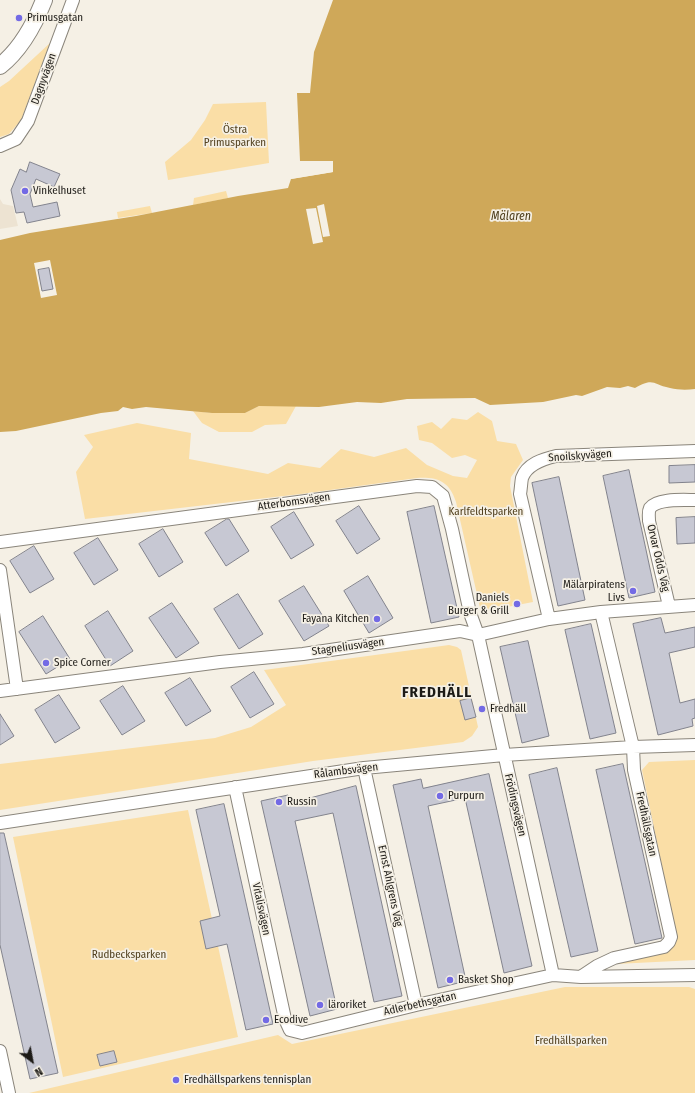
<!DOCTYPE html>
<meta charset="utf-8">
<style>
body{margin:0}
#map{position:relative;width:695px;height:1093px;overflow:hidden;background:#f5f0e5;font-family:"Fira Sans Condensed",sans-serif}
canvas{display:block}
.north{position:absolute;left:12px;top:1041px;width:40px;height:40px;-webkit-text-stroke:3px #f5f0e5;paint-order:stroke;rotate:148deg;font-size:11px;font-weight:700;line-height:16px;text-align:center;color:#1c1a16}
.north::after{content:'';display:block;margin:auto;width:14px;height:18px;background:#1c1a16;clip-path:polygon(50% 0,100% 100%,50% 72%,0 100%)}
</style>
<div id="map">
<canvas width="695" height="1093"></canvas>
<div class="north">N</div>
</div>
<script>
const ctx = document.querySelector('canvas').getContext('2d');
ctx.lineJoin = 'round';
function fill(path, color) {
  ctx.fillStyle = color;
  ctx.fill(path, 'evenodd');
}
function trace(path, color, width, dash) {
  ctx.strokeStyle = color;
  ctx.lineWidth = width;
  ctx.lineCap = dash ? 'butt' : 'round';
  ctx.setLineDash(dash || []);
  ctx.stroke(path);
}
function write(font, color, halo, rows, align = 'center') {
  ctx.font = font + ' "Fira Sans Condensed",sans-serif';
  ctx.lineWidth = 3.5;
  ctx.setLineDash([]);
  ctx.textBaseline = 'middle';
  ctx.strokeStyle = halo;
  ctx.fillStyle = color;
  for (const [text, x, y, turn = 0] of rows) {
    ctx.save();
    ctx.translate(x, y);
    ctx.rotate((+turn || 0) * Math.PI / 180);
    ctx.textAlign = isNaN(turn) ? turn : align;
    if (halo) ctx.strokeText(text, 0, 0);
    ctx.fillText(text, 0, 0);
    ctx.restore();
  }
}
fill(new Path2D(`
 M0,199l3,5 10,2 5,20 -18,3z`), '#ede3d2');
fill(new Path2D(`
 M50,43l-29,77 -12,14 -9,3v-50l9,-6z
 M266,102l3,61 -101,17 -3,-18 26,-22 14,-20 8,-16z
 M226,191l2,7 -35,7 1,-7z
 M150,206l2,7 -34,5 -1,-6z
 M259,406h37l-10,18 -21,1 -13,7h-33l-17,-9 -9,-12 19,2h33z
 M478,412l14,9 5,20 19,3 7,16 -12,17 -1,9 23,116 -52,10 -25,-110c-7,-21 -18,-25 -39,-24l-116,16 -216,25 -9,-47 17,-25 -9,-12 53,-12 54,10 -2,26 79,15 20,-11 32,5 21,-19 33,8 32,-9 21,17 26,11 14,2 10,-18 -12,-5 -13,3 -20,-15 -13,-3 -2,-14 15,-4 9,7 11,-11 15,2z
 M449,645l8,2 4,3 17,77 -6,9 -9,6 -150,19 -151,24 -162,25v-46l215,-26 36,-11 35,-22 -22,-35z
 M695,760v200l-79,4 1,-3 49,-11 8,-5 3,-7 -35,-168 7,-8z
 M188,810l50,227 -175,40 -50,-240z
 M565,987h124l6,2v104h-666l249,-58 14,9z`), '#fadea6');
fill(new Path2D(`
 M333,0h362v389c-8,1 -17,1 -25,-1 -18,-3 -15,-11 -35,0l-7,-2 -8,2 -13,-1 -25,9 -6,-1 -33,7 -53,3 -15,-7 -68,1 -26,4 -24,-1 -38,5 -60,-1 -14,7h-33l-66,-6 -14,2 -9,-2 -5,4 -17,2 -85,18 -16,1v-192l30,-7 106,-17 102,-20 50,-8 3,-9 42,-7v-11h-33l-3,-68h13l4,-41z`), '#cfa859');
fill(new Path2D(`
 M298,161h35v11l-42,7v-2l40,-7v-7h-31z
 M324,204l6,32 -7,1 -6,-31z
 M316,208l7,34 -10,2 -7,-35z
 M50,260l7,35 -16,3 -7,-35z`), '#f5f0e5');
const building = new Path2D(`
 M30,162l30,12 -6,13 -18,-8 -6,15 3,13 24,-5 3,14 -33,7 -3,-11 -8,1 -5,-23 9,-21 6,3z
 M49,268l4,21 -11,2 -4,-21z
 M695,465v17l-26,1v-17z
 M629,470l26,122 -26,6 -26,-122z
 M559,477l26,123 -27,6 -26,-123z
 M359,506l21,33 -23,15 -21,-33z
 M434,506l25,111 -28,6 -24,-111z
 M294,512l20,33 -23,14 -20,-32z
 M695,517v26l-18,1 -1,-26z
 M227,519h2l20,32 -23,15 -21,-33z
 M163,529l20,33 -24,15 -20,-33z
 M98,538l20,32 -24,15 -20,-32z
 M34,546l20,33 -24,14 -20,-32z
 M368,576l25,42 -24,15 -25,-42z
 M304,586l25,40 -25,15 -25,-40z
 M238,594l25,40 -24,15 -25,-40z
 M172,603l27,40 -23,15 -27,-40z
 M108,611l25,40 -23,15 -25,-40z
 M43,616l27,43 -24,15 -27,-42z
 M661,618l4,15 30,-6v20l-26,6 11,50 15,-4v19l-3,1 1,7 -35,9 -25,-111z
 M591,624l25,109 -26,6 -25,-109z
 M528,641l21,95 -27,7 -22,-96z
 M254,672l20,32 -24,14 -19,-31z
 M190,678l21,33 -25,15 -21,-33z
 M123,686l22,35 -23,14 -22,-34z
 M59,695l21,33 -25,15 -20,-33z
 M471,698l5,19 -11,3 -5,-19z
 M0,714l14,22 -14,9z
 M623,764l39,174 -27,6 -39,-174z
 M557,768l41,183 -27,6 -42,-182z
 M489,774l43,192 -28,7 -39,-175 -37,8 38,175 -28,7 -45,-203 28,-6 2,9z
 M356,786l46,210 -28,6 -41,-189 -38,8 42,188 -27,7 -49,-215 27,-6 2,8z
 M224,804l49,220 -27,6 -19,-86 -21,5 -6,-28 20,-5 -24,-106z
 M0,833h4l54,240 -28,6 -30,-134z
 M114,1051l3,11 -17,4 -3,-11z`);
fill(building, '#c7c8d3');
trace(building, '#82838d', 1);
const street = new Path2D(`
 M0,146l16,-7 12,-18 45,-121
 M0,542l417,-56 15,1 11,9 9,33 18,84 8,22 75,340
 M0,570l17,119
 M669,606l-20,-85c0,-5 -1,-9 1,-13 7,-10 34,-8 45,-8
 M549,619l-29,-125c1,-5 1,-11 2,-16 5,-14 21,-19 34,-22l139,-5
 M0,691l220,-29 83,-8 157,-23 18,4 71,-16 52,-7 94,-7
 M364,768l52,237
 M235,787l50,232 5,11 12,3 114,-28 137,-30 28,2 114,-2
 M0,823l364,-55 140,-13 129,-8 62,-2
 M582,976l15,-10 17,-8 50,-11 5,-5 2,-5 -37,-167 -1,-23 -32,-135
 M0,1051l9,42`);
const secondary = new Path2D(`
 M0,66c20,-16 35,-43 44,-66`);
trace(street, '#8a857b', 14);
trace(secondary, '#8a857b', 18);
trace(street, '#fff', 12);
trace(secondary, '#fff', 16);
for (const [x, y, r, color] of [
 [19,18,4,"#736ae5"],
 [25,191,4,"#736ae5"],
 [633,591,4,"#736ae5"],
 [517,604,4,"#736ae5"],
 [377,619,4,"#736ae5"],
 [46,663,4,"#736ae5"],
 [482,709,4,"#736ae5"],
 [440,796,4,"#736ae5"],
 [279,802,4,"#736ae5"],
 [450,980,4,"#736ae5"],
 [320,1005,4,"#736ae5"],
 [266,1020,4,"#736ae5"],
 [176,1080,4,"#736ae5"]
]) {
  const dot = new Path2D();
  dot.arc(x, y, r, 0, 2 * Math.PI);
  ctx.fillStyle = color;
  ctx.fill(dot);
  trace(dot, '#f5f0e5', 1.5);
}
write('11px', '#1c1a16', '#f5f0e5', [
 ["Primusgatan",27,18],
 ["Vinkelhuset",33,191],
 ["Mälarpiratens",625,585,"right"],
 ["Livs",625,598,"right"],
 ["Daniels",509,598,"right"],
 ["Burger & Grill",509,611,"right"],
 ["Fayana Kitchen",369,619,"right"],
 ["Spice Corner",54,663],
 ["Fredhäll",490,709],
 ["Purpurn",448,796],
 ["Russin",287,802],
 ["Basket Shop",458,980],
 ["läroriket",328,1005],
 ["Ecodive",274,1020],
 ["Fredhällsparkens tennisplan",184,1080]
], 'left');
write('11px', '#1c1a16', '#f5f0e5', [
 ["Dagnyvägen",44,79,-70],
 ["Snoilskyvägen",580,456,-4],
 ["Atterbomsvägen",294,502,-8],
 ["Orvar Odds Väg",658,558,77],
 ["Stagneliusvägen",348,647,-8],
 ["Rålambsvägen",346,771,-7],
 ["Frödingsvägen",515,805,77],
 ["Fredhällsgatan",646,824,78],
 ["Ernst Ahlgrens Väg",390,886,78],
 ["Vitalisvägen",261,909,78],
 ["Adlerbethsgatan",420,1004,-13]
]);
write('11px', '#51401e', '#f5f0e5', [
 ["Östra",235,130],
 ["Primusparken",235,143],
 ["Karlfeldtsparken",486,512],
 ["Rudbecksparken",129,955],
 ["Fredhällsparken",571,1041]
]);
write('italic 12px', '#4c3c19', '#f5f0e5', [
 ["Mälaren",511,217]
]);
ctx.letterSpacing = '1px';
write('bold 15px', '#1c1a16', '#f5f0e5', [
 ["FREDHÄLL",437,693]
]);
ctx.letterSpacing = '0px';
</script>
